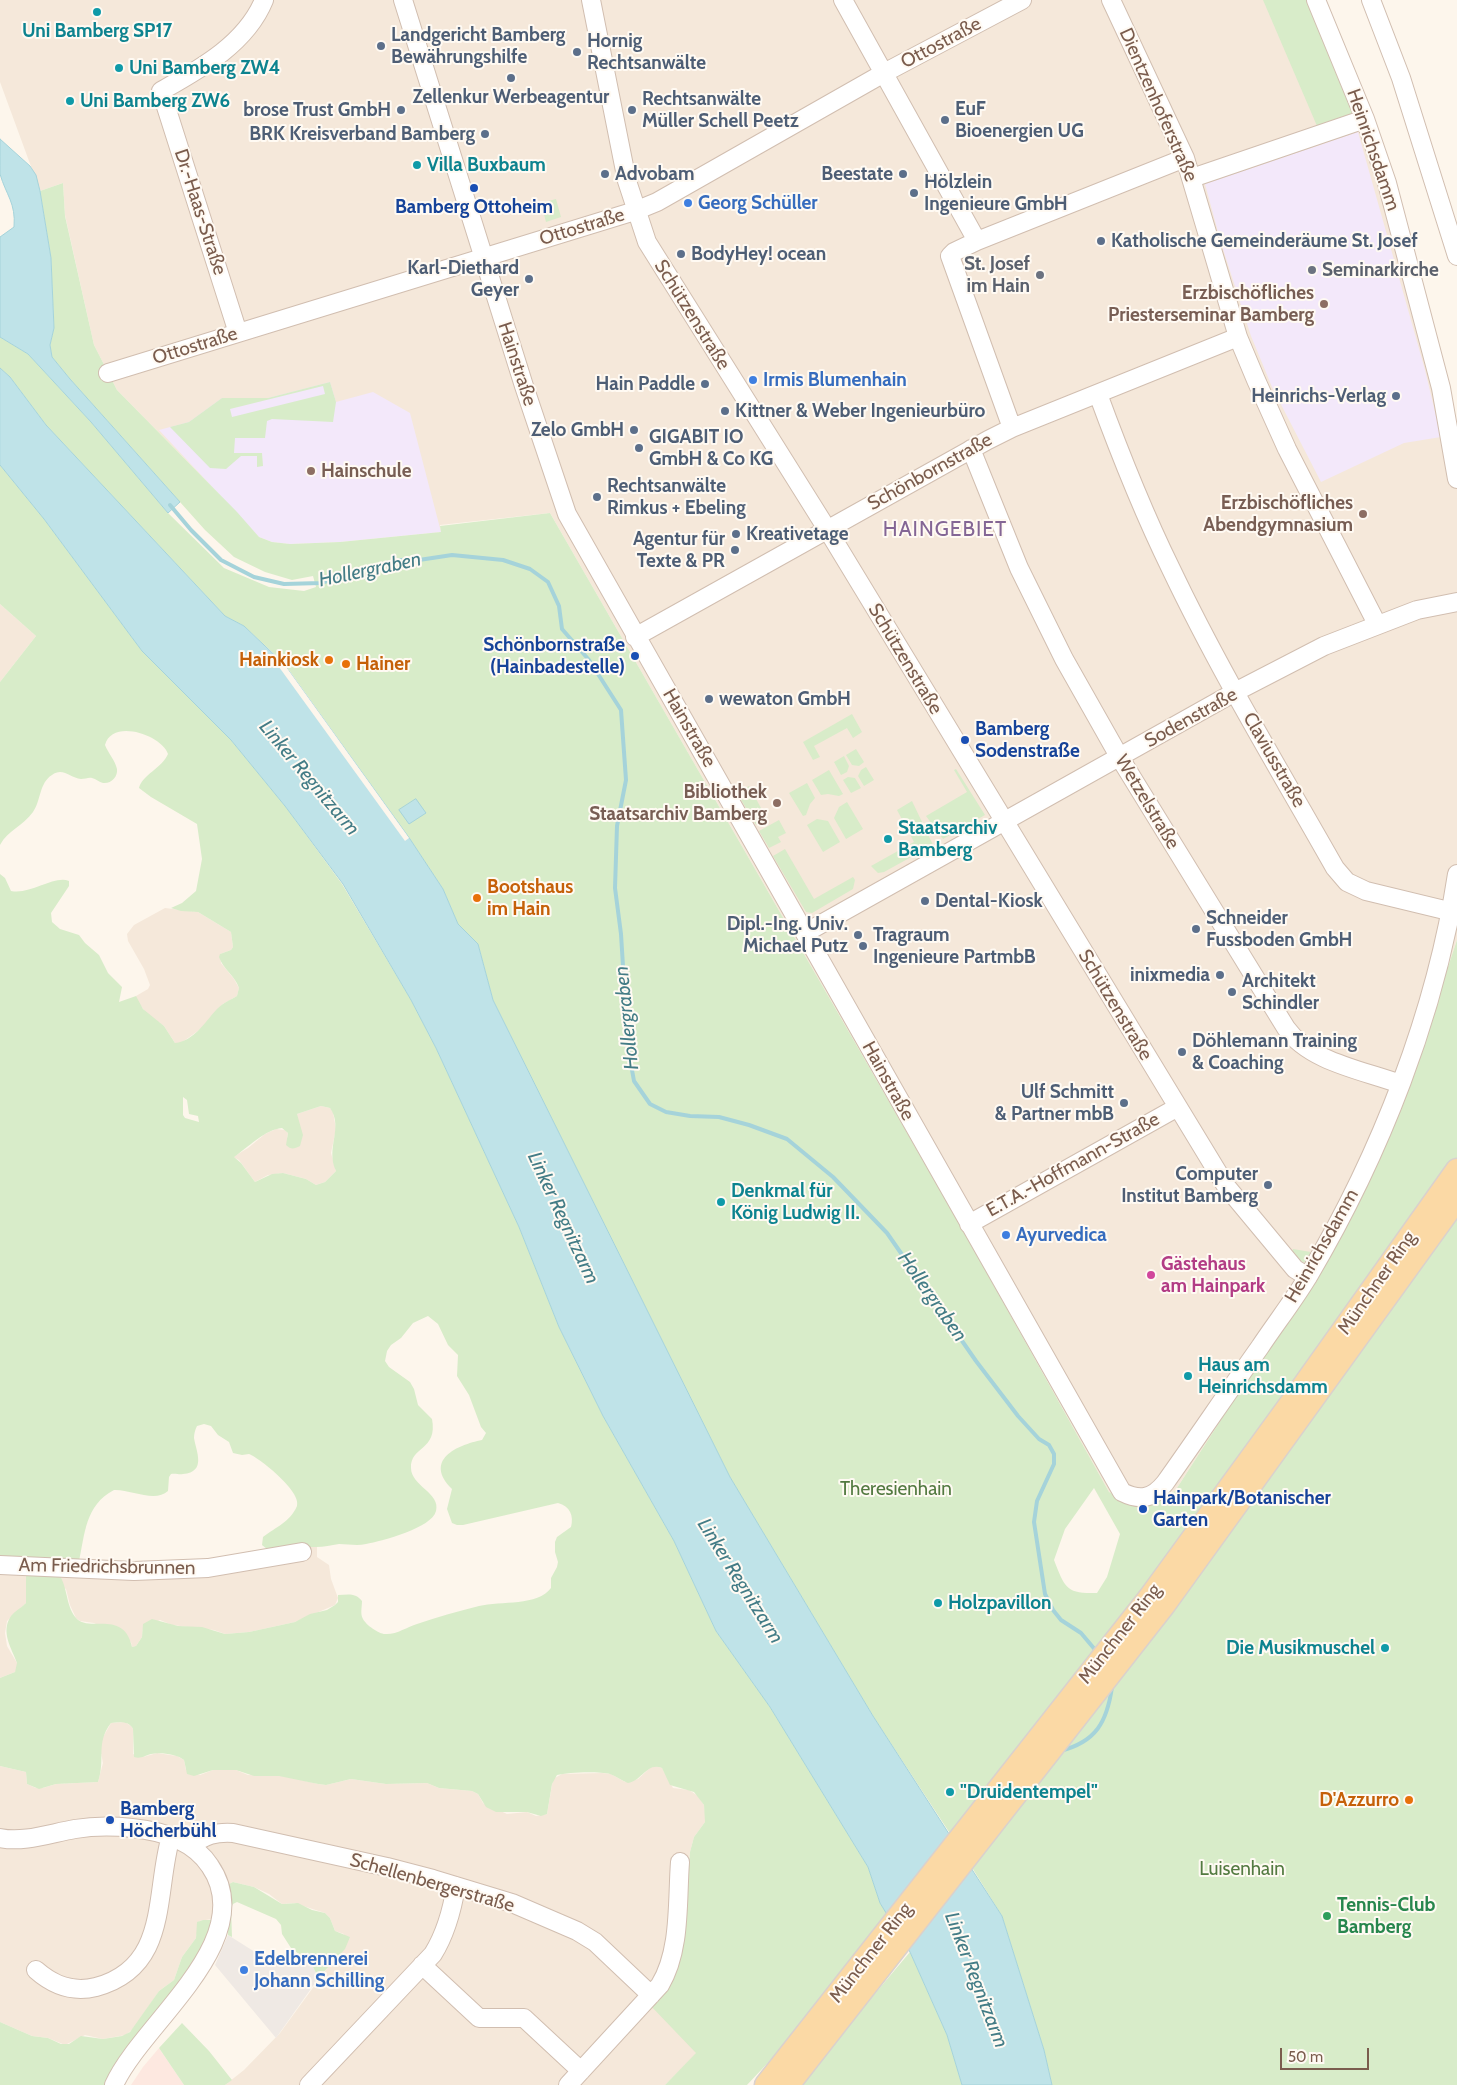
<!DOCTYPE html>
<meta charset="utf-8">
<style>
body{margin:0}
#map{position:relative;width:1457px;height:2085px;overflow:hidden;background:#fdf6ec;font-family:Cabin,sans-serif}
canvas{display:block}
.scale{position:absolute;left:1280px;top:2048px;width:89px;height:22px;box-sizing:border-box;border:2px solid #7a5c4d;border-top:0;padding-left:6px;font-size:15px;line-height:18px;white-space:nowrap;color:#7a5c4d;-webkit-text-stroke:4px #fffaf3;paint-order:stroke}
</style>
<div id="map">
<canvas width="1457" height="2085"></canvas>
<div class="scale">50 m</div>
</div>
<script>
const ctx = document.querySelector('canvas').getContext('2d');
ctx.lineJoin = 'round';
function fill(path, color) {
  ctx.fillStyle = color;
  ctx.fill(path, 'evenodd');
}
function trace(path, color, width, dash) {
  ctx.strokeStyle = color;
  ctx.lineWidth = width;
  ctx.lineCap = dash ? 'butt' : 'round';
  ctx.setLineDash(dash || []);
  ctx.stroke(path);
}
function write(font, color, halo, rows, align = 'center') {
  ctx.font = font + ' Cabin,sans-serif';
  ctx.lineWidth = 4;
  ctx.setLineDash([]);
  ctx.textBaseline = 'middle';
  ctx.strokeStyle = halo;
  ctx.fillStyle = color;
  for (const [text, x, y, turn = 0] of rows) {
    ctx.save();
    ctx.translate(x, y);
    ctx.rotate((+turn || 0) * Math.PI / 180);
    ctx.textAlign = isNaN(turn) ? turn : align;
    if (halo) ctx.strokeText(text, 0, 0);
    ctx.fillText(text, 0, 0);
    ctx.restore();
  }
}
fill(new Path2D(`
 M0,0h1321l136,437v503l-50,149 -95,190 -137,212 -23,12 -21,1 -22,-12 -146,-262 -413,-717 -110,12 1,7 -182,5 -22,-25 -120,-122 -23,-45 -29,-130 -2,-32 -23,8 -40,-109z
 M0,604l36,32 -36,46z
 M165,908l33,4 33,20 2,15 -2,3 -11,4 1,9 13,16 5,9 -2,8 -14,8 -21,24 -21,15h-6l-11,-17 -18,-13 -10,-14v-3l12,-7 2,-4 -6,-16 -16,-28 -1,-7 7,-9z
 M321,1106l9,2 3,4 3,17 -5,24 5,18 -11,11 -9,3 -10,-6 -23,-6 -15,2 -13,7 -16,-22 -6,-3 15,-9 17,-14 11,-5 9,1 3,3 -1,6 10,-21v-4z
 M308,1545l9,2v10l12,8 2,14 7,19 -3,7 -40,17 -46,10 -24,2 -11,-4 -42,-5 -12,-5 -17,8 -1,9 -6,9 -4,1 -1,-5 -37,-19 -14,-2 -4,-3 -6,-13 -4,-16 -40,-15v29l-19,18 -2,12 2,13 10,17v6l-2,3 -15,6v-116l166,4z
 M125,1722l6,4 2,3v25l10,3 14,-4 20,3 7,4 2,10 14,5 13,-5h23l12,5 37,1 33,8 8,1 25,-6 35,5 41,-1 12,5 33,3 6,3 5,9 24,11 20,-2 9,4 11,-2 6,-35 9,-5 40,-1 9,1 14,8 13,-3 13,-12 6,-1 5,2 11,20 16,2 9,6 6,9 1,7v10l-11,15 -4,15 -5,48 -1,36 -5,25 18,93 -32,31h-440l19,-15 36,-37 48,-66 16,-33 -9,-3 -5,-13 -5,-5 -31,-10 -12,1 -13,-10 -15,-7 -21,-5 -6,3 -15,34 -13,2 -3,17 -14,19 -8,23 -15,11 -24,36 -9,8 -23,4 -18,-4 -20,10 -17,-7 -16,-2 -32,-14v-256l26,6 1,12 9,4h7l13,-4 42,-2 5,-19 -3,-15 2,-9 9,-16z`), '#f5e8da');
fill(new Path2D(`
 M159,2048l25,37h-53l12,-18z`), '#fde8e0');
fill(new Path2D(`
 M228,1935l46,29 13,-1 11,-9 13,9 5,10 4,3 -44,62 -61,-73z`), '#efe9e4');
fill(new Path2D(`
 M1358,132l67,238 16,67 -37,6 -83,39 -49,-95 -21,-51 -30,-93 -16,-59z
 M330,382l6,20 37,-10 37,21 31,119 -101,10 -50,2 -18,-2 -13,-5 -100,-107 30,-8 33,-24h46z`), '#f3e8fa');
fill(new Path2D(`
 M1263,0h43l47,113 -36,13z
 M63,183l2,33 29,129 23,45 120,122 22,25 13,5 18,2 50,-2 101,-10 -1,-6 110,-13 413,717 146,262 22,12 21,-1 23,-12 137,-212 95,-190 50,-149v219l-311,432 -193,247 -80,-122 -143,-239 -237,-477 -15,-56 -20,-20 -15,-35 -33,-50 -126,-176 -40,-37 -19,-10 -179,-191 -36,-48 -10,-9v-31l28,17 13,14 50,54 77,91 56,55 45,19 35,4 12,-4 -3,-11 -21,4 -27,-8 -31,-15 -29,-27 -135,-151 -18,-22 -2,-12 4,-17 -3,-70 -11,-67zM1094,1488l26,46 -13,43 -10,16c-31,1 -32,-5 -43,-33l11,-31z
 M556,199l5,18 -15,5 -5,-19z
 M330,382l6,20 -3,20 -61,-3 -5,2 -2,17h-30l-1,15h28l1,13 -6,1v-11h-16l-15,13 -16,-1 -40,-41 19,-5 33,-24h46zM323,386l2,8 -93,23 -2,-8z
 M0,465l44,54 98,132 89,89 54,66 57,78 69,116 25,48 83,179 40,100 44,89 71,125 42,90 54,76 98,160 12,36 7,10c-45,59 -88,119 -140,172h-82l31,-32 -46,-48 29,-44 2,-7 9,-102 4,-15 11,-15 -1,-17 -10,-13 -24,-7 -8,-17c-15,-6 -20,13 -34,15 -6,-2 -12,-7 -18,-9 -11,-3 -42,-2 -53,1l-5,9 -5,30 -6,2 -14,-4h-31l-10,-5 -8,-13 -6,-3 -33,-3 -12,-5 -41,1 -35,-5 -25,6 -8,-1 -39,-8h-25l-18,-6h-23l-19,6 -7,-2 -3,-14c-7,-6 -24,-8 -33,-6 -7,2 -10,5 -17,3l-1,-28c-4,-8 -13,-7 -22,-6 -16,21 -5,36 -13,59l-42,2 -17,5 -12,-5 -1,-12 -26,-6v-88l15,-6 2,-9c-5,-14 -17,-31 -6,-47 4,-5 10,-8 15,-13v-29l34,2c8,13 6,32 17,43 14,13 47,-9 55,28l4,-1 6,-9 1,-13 9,-5 26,7 24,1 23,7 24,-2 46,-10 15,-8 17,-4 8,-5 3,-3v-7c9,0 17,-3 24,6 0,6 -2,13 1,18 3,6 16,15 22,15 11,1 22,-7 32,-10 20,-7 42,-13 62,-18 22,-5 59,0 72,-18v-10l6,-11 1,-5 -3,-10v-10l2,-5 14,-10c3,-11 -1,-21 -13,-24l-95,22h-6l-5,-2 -5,-14 5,-20c-29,-29 5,-44 30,-49l4,-7 -5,-6 -12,-32 -12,-19 1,-21 -10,-10 -10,-21 -10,-8 -15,7 -12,15 -10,7 -4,6 -2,10 4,6 21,15 4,7 4,16 14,14c6,32 -22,27 -21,49 0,18 30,25 25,43 -4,17 -54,30 -70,33 -9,2 -18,0 -27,0 -8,1 -15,3 -23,3 -17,0 -31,0 -49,2l-5,-4 1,-8c13,-10 27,-15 34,-31 5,-14 -36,-47 -48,-52l-7,1 -9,-2 -4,-11 -11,-7 -7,-9 -7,-2 -7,2c-2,4 -3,8 -3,12 2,13 13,34 -11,36 -4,1 -7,-1 -12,0l-2,3 -1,14c-13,12 -38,-2 -54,-1 -29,15 -29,44 -35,71l-79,1v-688l5,4 6,13c20,4 43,-16 58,-10v5l-18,27 1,9 8,7 19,6 6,8 14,12 9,18 14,14 -3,15 17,-6 7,13 21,17 11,17c19,-2 30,-21 42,-34 6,-6 13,-9 20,-13l2,-8c-4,-12 -16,-19 -20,-31l1,-3 11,-4 2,-3 -2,-15 -33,-20 -17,-1 -10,-3 11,-5 14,-12 6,-32 -5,-35 -46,-27 -12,-9c3,-13 23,-20 29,-34 -6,-19 -56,-36 -63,-9 3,8 10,15 12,24 1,8 -6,15 -14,14 -4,-1 -7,-4 -11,-5 -3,-1 -7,1 -11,1 -11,-1 -18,-12 -29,-4 -13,8 -11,26 -19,37 -10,14 -25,18 -33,33v-163l36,-46 -36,-32zM183,1097l4,3 2,14 9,2 1,6 -14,-4 -2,-3zM321,1106l9,2c14,20 -5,40 6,63l-11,11 -9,3 -10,-6 -23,-6 -11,1 -17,8 -14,-19 -7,-6c13,-9 32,-28 48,-29l6,5 -2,12c5,5 8,4 14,1l3,-11 -6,-21z
 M852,714l10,18 -9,6 -6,-10 -33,18 6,11 -7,3 -10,-18z
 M856,749l8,13 -5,4 -7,-1 -6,-10z
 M844,756l5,10 -2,6 -6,3 -7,-13z
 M866,767l8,13 -10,6 -6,-10 3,-6z
 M956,769l29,46 -42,24 -17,-23 41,-24 -13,-22z
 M829,770l14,24 -4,2 -11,-2 -7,1 -9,-15z
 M848,777l7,1 6,10 -10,5 -8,-13z
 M807,783l8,15 -5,6 -4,11 -3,1 -14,-23z
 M749,786l18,33 -11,6 -19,-32z
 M912,801l21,44 -49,27 -6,1 -7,-7 43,-24 -17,-32z
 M847,802l16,27 -17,10 -12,-21 5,-11z
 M817,819l11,2 12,21 -17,10 -16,-27z
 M779,820l7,13 -8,4 3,5 -12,6 -10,-17z
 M785,849l29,50 39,-22 2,3 -2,9 -41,24 -6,-1 -33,-56z
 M1457,1216v869h-405l-8,-35 -42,-134 -31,-50z
 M1293,1249l18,3 -7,11 -12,-10z
 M233,1882l21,5 28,17 16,-1 14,7 13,3 5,5 5,13 15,6 -5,12 -25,27 -4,-3 -5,-10 -20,-15 -9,-14 -1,-9 -5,-6 -39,-17 -4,2 -2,4 1,29 -4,-2 -1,-50z
 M203,1920h12l-12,30 -98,135h-105v-63l32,14 16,2 13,6h8l12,-8 22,3 19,-3 8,-4 29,-41 15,-11 8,-23 14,-19 1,-16z
 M910,1952l37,83 15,50h-164z
 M182,2023l27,28 23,29 -7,5h-41l-25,-37z`), '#d8ecc9');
const water = new Path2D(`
 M0,139l30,27 6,9 4,16 11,67 3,70 -4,17 2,12 18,22 110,123 -12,11 -77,-91 -50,-54 -13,-14 -28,-17v-100l14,-10c2,-24 -8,-32 -14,-53 0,-10 0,-25 0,-35z
 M0,368l10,9 36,48 179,191 19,10 40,38 126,175 33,50 15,35 20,20 15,56 237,477 143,239 129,200 42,134 8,35h-90l-15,-50 -37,-83 -30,-49 -12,-36 -98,-160 -54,-76 -42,-90 -71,-125 -44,-89 -40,-100 -83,-179 -25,-48 -68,-116 -58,-78 -54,-66 -89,-89 -98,-132 -44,-54z
 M416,799l10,14 -17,11 -10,-14z`);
fill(water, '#bfe3e8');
trace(water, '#a5d3da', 1);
fill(new Path2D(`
 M284,664l125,174 -4,3 -126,-174z`), '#fdf6ec');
trace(new Path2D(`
 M170,505l21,25 30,30 33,17 30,7 37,-1 40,-13 40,-10h18l33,-5 51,5 27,9 18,13 11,24 3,23 27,31 32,50 5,70 -9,46 -2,62 6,46 6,97 3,28 4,22 16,23 16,8 24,4 29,1 30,8 38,14 46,38 54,56 89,128 42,55 21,23 10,6 5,9v10l-17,37 -3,21 11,72 8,16 8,10 20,13 16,19
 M1060,1751c36,-9 47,-29 52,-64`), '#a5d3da', 4);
const minor = new Path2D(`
 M403,0l121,386 43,128 555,978c18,9 30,7 43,-9 32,-45 63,-91 95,-136 16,-24 34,-47 49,-72 71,-120 127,-262 148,-401
 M591,0l36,181 20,61 180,287 399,657 69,83 13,8
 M843,0l134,241
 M1111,0l74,158 53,179 18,43 31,69 90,175
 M1316,0l49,119 22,64 54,205 16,91
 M1371,0l30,78 56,178
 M1192,178l173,-59
 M238,333l-77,-242c39,-22 85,-47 103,-91
 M108,373l527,-162 22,-9 227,-129 138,-73
 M1098,394c22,60 45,118 73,175 49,103 108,200 164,299l12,14 19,9 91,22
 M1012,428l-62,-172 4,-4 23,-11 208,-83
 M971,449l48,119 45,91 56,99 166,270c24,34 76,42 114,56
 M635,637l353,-197 24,-12 226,-91
 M805,933l430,-241 89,-46 93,-36 40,-8
 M969,1224l209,-117
 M0,1565l134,6 74,-3 94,-16
 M0,1838c24,5 51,-5 75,-9 19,-3 38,-3 57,-1 30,3 61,12 78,38 51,74 -69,158 -96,219
 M191,1846c14,-11 24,-14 42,-13l154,34 46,12 79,24 65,28 18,11 56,53
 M422,1965l57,53h45l57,53
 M36,1970c17,15 36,23 60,17 74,-20 58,-93 75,-151
 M309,2085l124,-131c13,-21 19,-43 23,-68
 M568,2085l92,-100c21,-35 17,-83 20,-123`);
const major = new Path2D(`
 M766,2085l384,-488 147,-202 160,-225
 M788,2085l376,-480 293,-406`);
trace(minor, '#d1beb0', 20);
trace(major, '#dad1cd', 25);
trace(minor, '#fff', 18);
trace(major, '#fbd9a5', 22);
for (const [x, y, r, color] of [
 [97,12,5,"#0f9aa8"],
 [381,46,5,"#5c6f8a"],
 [577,52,5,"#5c6f8a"],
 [119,68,5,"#0f9aa8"],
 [511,78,5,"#5c6f8a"],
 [70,101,5,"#0f9aa8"],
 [401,110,5,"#5c6f8a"],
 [632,110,5,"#5c6f8a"],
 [945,120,5,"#5c6f8a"],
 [485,134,5,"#5c6f8a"],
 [417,165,5,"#0f9aa8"],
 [605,174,5,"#5c6f8a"],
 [903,174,5,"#5c6f8a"],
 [474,188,5,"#1a4fb4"],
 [914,193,5,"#5c6f8a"],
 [688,203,5,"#3f7fe0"],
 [1101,241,5,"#5c6f8a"],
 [681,254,5,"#5c6f8a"],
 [1312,270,5,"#6b7280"],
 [1040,275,5,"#6b7280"],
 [529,279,5,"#5c6f8a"],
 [1324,304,5,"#8d6e63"],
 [753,380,5,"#3f7fe0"],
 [705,384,5,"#5c6f8a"],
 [1396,396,5,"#5c6f8a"],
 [725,411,5,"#5c6f8a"],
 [634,430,5,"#5c6f8a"],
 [639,448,5,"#5c6f8a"],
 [311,471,5,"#8d6e63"],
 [597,497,5,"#5c6f8a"],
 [1363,514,5,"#8d6e63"],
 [736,534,5,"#5c6f8a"],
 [735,550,5,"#5c6f8a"],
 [635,656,5,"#1a4fb4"],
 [329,660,5,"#e8710a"],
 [346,664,5,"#e8710a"],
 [709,699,5,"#5c6f8a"],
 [965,740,5,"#1a4fb4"],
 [777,803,5,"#8d6e63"],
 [888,839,5,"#0f9aa8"],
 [477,898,5,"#e8710a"],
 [925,901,5,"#5c6f8a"],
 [1196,929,5,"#5c6f8a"],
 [858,935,5,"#5c6f8a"],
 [863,946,5,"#5c6f8a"],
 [1220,975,5,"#5c6f8a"],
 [1232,992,5,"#5c6f8a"],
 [1182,1052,5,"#5c6f8a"],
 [1124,1103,5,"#5c6f8a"],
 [1268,1185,5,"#5c6f8a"],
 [721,1202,5,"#0f9aa8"],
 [1006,1235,5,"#3f7fe0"],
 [1151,1275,5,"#d1479c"],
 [1188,1376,5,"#0f9aa8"],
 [1143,1509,5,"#1a4fb4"],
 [938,1603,5,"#0f9aa8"],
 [1385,1648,5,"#0f9aa8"],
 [950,1792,5,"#0f9aa8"],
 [1409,1800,5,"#e8710a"],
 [110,1820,5,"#1a4fb4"],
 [1327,1916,5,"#2e9e5b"],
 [244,1970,5,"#3f7fe0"]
]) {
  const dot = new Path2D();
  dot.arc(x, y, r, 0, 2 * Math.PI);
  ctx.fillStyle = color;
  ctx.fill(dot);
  trace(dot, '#fffaf3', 2);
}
write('bold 19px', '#0d838f', '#fffaf3', [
 ["Uni Bamberg SP17",97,31,"center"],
 ["Uni Bamberg ZW4",129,68],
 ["Uni Bamberg ZW6",80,101],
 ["Villa Buxbaum",427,165],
 ["Staatsarchiv",898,828],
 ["Bamberg",898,850],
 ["Denkmal für",731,1191],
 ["König Ludwig II.",731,1213],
 ["Haus am",1198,1365],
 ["Heinrichsdamm",1198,1387],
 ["Holzpavillon",948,1603],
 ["Die Musikmuschel",1375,1648,"right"],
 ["\"Druidentempel\"",960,1792]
], 'left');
write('bold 19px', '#4e5e75', '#fffaf3', [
 ["Landgericht Bamberg",391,35],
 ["Bewährungshilfe",391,57],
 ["Hornig",587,41],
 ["Rechtsanwälte",587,63],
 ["Zellenkur Werbeagentur",511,97,"center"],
 ["Rechtsanwälte",642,99],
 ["Müller Schell Peetz",642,121],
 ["EuF",955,109],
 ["Bioenergien UG",955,131],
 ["brose Trust GmbH",391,110,"right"],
 ["BRK Kreisverband Bamberg",475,134,"right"],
 ["Advobam",615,174],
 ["Beestate",893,174,"right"],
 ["Hölzlein",924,182],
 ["Ingenieure GmbH",924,204],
 ["Katholische Gemeinderäume St. Josef",1111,241],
 ["BodyHey! ocean",691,254],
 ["Karl-Diethard",519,268,"right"],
 ["Geyer",519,290,"right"],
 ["Hain Paddle",695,384,"right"],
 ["Heinrichs-Verlag",1386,396,"right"],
 ["Kittner & Weber Ingenieurbüro",735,411],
 ["Zelo GmbH",624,430,"right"],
 ["GIGABIT IO",649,437],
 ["GmbH & Co KG",649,459],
 ["Rechtsanwälte",607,486],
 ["Rimkus + Ebeling",607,508],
 ["Kreativetage",746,534],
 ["Agentur für",725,539,"right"],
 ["Texte & PR",725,561,"right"],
 ["wewaton GmbH",719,699],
 ["Dental-Kiosk",935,901],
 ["Schneider",1206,918],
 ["Fussboden GmbH",1206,940],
 ["Dipl.-Ing. Univ.",848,924,"right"],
 ["Michael Putz",848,946,"right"],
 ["Tragraum",873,935],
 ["Ingenieure PartmbB",873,957],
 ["inixmedia",1210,975,"right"],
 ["Architekt",1242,981],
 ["Schindler",1242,1003],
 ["Döhlemann Training",1192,1041],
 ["& Coaching",1192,1063],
 ["Ulf Schmitt",1114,1092,"right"],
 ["& Partner mbB",1114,1114,"right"],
 ["Computer",1258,1174,"right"],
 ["Institut Bamberg",1258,1196,"right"]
], 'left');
write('19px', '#7a5c4d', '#fffaf3', [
 ["Ottostraße",941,43,-28],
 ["Dientzenhoferstraße",1158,105,66],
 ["Heinrichsdamm",1373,150,71],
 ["Dr.-Haas-Straße",200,212,72],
 ["Ottostraße",582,227,-17],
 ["Schützenstraße",692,315,58],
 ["Ottostraße",195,346,-17],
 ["Hainstraße",517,364,72],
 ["Schönbornstraße",930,472,-29],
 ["Schützenstraße",905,659,59],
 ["Sodenstraße",1191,718,-29],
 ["Hainstraße",689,728,60],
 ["Claviusstraße",1274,760,60],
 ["Wetzelstraße",1147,802,59],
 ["Schützenstraße",1115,1005,59],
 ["Hainstraße",888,1081,61],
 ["E.T.A.-Hoffmann-Straße",1073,1165,-29],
 ["Heinrichsdamm",1322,1246,-60],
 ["Münchner Ring",1377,1283,-55],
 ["Am Friedrichsbrunnen",107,1567,1],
 ["Münchner Ring",1120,1634,-52],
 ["Schellenbergerstraße",432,1883,16],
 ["Münchner Ring",871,1953,-52]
]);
write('bold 19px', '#366cbe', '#fffaf3', [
 ["Georg Schüller",698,203],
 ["Irmis Blumenhain",763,380],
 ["Ayurvedica",1016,1235],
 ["Edelbrennerei",254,1959],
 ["Johann Schilling",254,1981]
], 'left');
write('bold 19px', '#164399', '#fffaf3', [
 ["Bamberg Ottoheim",474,207,"center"],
 ["Schönbornstraße",625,645,"right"],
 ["(Hainbadestelle)",625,667,"right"],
 ["Bamberg",975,729],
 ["Sodenstraße",975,751],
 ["Hainpark/Botanischer",1153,1498],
 ["Garten",1153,1520],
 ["Bamberg",120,1809],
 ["Höcherbühl",120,1831]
], 'left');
write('bold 19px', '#5b616d', '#fffaf3', [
 ["St. Josef",1030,264],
 ["im Hain",1030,286],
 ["Seminarkirche",1322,270,"left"]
], 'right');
write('bold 19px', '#785e54', '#fffaf3', [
 ["Erzbischöfliches",1314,293],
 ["Priesterseminar Bamberg",1314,315],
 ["Hainschule",321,471,"left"],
 ["Erzbischöfliches",1353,503],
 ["Abendgymnasium",1353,525],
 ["Bibliothek",767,792],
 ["Staatsarchiv Bamberg",767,814]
], 'right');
write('bold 19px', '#c56008', '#fffaf3', [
 ["Hainkiosk",319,660],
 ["Hainer",356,664,"left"],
 ["Bootshaus",487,887,"left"],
 ["im Hain",487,909,"left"],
 ["D'Azzurro",1399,1800]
], 'right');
write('bold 19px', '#b23c85', '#fffaf3', [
 ["Gästehaus",1161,1264],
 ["am Hainpark",1161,1286]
], 'left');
write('19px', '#537a41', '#fffaf3', [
 ["Theresienhain",896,1489],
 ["Luisenhain",1242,1869]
]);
write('bold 19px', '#27864d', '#fffaf3', [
 ["Tennis-Club",1337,1905],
 ["Bamberg",1337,1927]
], 'left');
write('italic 20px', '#437c86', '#fffaf3', [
 ["Hollergraben",370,570,-12],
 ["Linker Regnitzarm",309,778,50],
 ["Hollergraben",627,1018,-96],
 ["Linker Regnitzarm",563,1218,65],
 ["Hollergraben",932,1297,55],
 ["Linker Regnitzarm",740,1581,58],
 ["Linker Regnitzarm",976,1980,69]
]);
ctx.letterSpacing = '1px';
write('21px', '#846695', '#fffaf3', [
 ["HAINGEBIET",945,530]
]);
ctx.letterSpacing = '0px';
</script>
